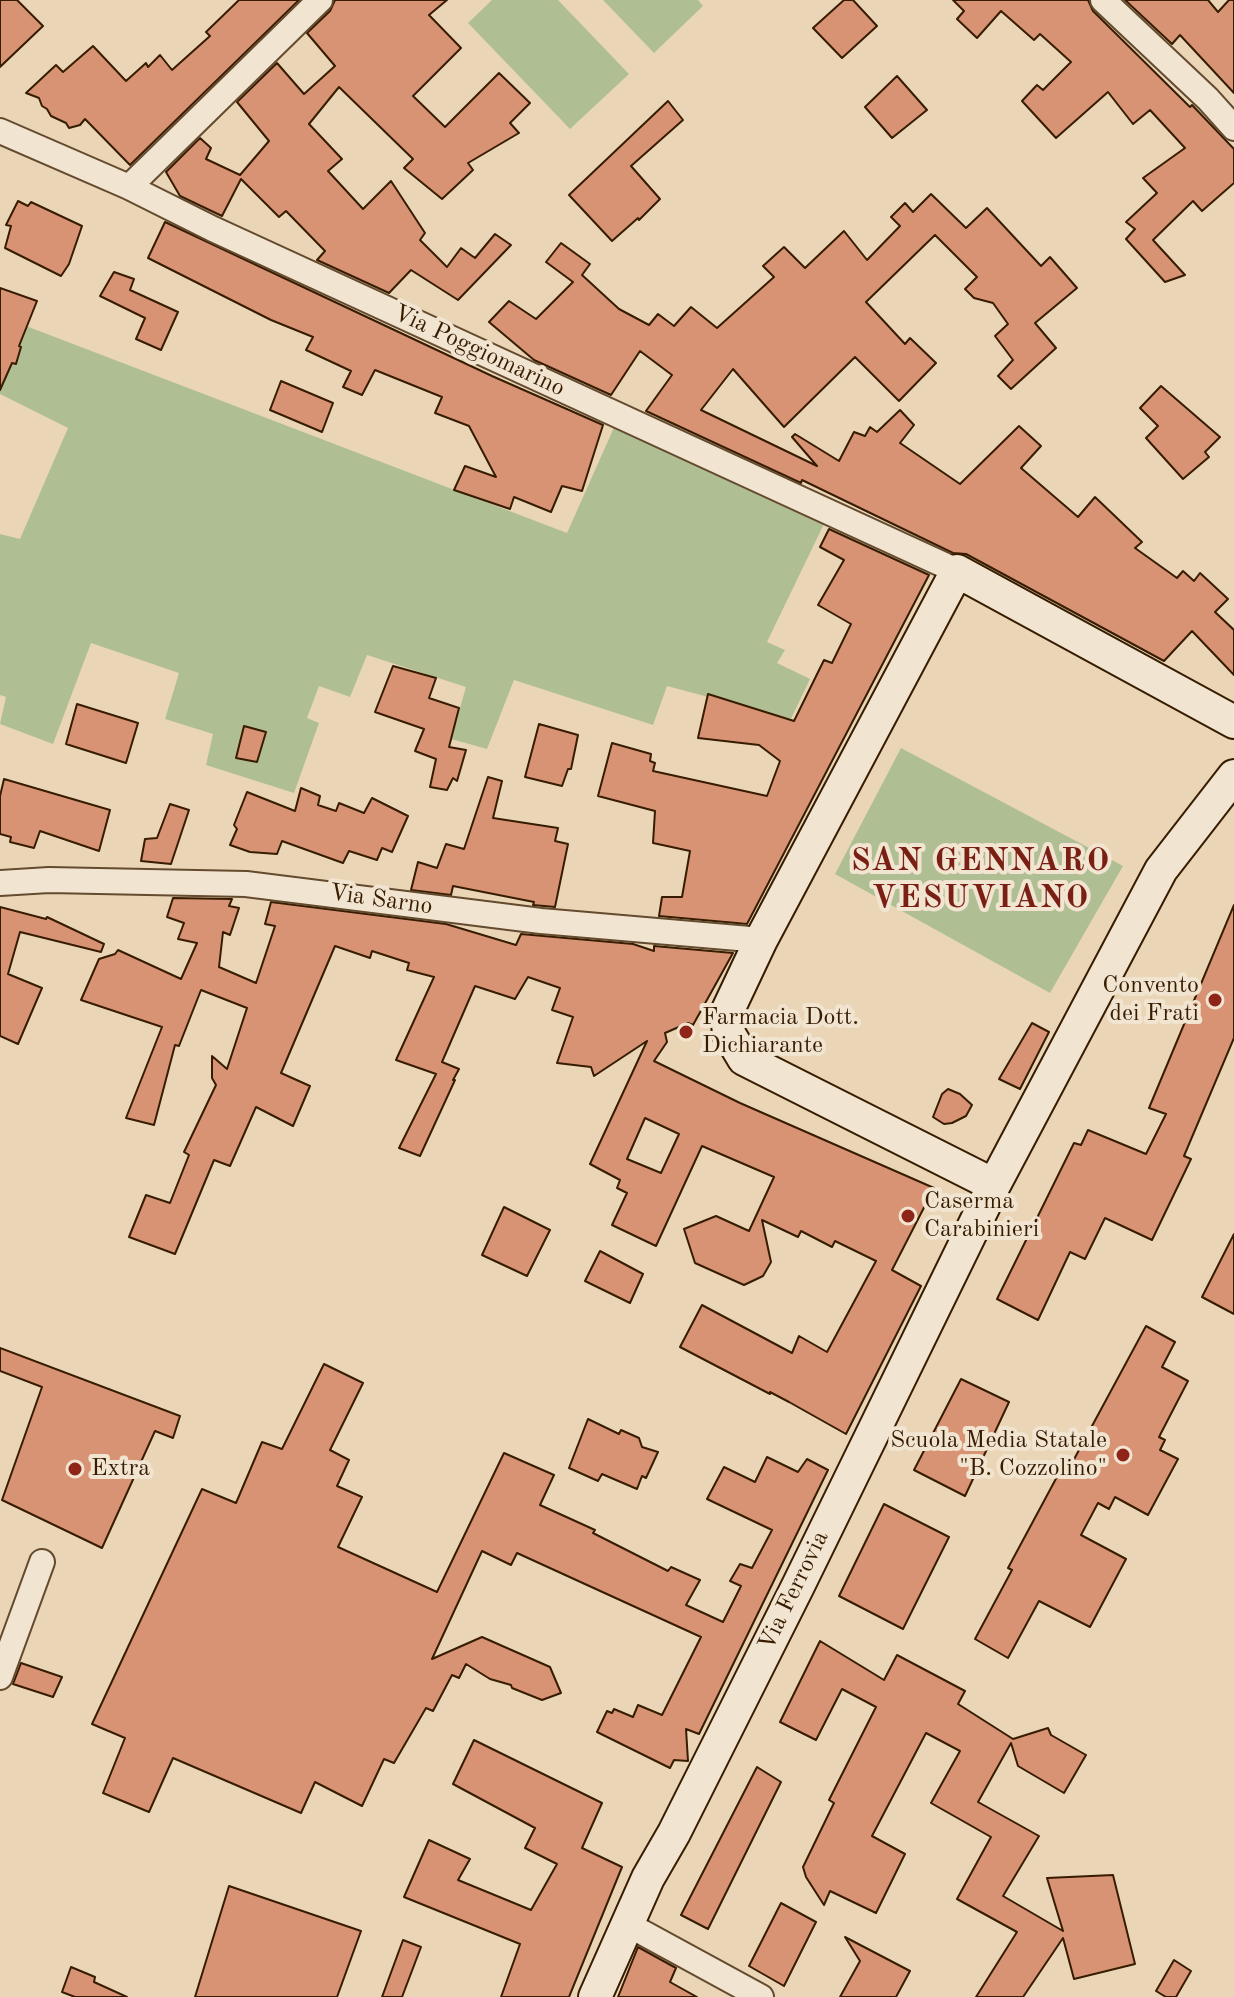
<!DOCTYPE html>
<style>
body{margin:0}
canvas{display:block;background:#ead6b7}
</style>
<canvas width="1234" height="1997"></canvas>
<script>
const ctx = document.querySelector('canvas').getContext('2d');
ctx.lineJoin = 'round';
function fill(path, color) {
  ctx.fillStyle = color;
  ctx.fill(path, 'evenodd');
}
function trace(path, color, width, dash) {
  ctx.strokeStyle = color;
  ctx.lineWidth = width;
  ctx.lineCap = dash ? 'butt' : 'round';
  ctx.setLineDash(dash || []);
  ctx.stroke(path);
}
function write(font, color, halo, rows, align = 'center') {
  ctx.font = font + ' "Old Standard TT",serif';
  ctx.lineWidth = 8;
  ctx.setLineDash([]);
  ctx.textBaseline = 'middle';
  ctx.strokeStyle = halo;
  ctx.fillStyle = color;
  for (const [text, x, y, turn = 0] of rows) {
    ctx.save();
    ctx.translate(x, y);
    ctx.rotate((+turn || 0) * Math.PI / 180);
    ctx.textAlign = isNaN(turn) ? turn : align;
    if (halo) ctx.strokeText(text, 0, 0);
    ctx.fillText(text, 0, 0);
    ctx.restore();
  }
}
fill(new Path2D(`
 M492,0h66l71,74 -59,55 -102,-106z
 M603,0h95l5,6 -49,47z
 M13,321l554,212 49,-110 208,101 -57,118 18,8 -8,13 33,16 -19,40 -124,-33 -14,39 -139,-45 -27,69 -36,-10 15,-52 -99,-32 -17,42 -31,-11 -12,32 12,5 -25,70 -88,-28 7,-31 -48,-15 14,-46 -88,-30 -38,101 -53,-20 6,-27 -6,-2v-161l20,5 48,-111 -68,-34v-45z
 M901,748l222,118 -73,127 -215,-119z`), '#b0bf93');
const building = new Path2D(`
 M0,0h17l26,26 -43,41z
 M239,0h60l-169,165 -45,-46 -5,6 -11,3 -3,-5 -15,-7 -4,-7 -5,-3 -3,-8 -13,-5 30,-28 7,7 30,-26 33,35 20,-18 2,4 12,-12 12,15 38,-34 -4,-4z
 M335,0h112l-18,15 32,33 -48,48 32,31 54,-54 31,30 -20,20 9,10 -51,30 5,7 -31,29 -38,-31 9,-9 -74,-72 -30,37 33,35 -14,12 35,38 28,-28 34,52 -5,7 27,27 14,-19 14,10 20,-24 16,11 -53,55 -47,-30 -22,23 -72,-33 8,-9 -39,-40 -7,6 -38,-38 -19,37 -42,-20 -14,-24 34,-34 11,10 -5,11 34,16 29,-34 -32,-39 40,-39 27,31 31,-28 -28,-33 23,-22z
 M844,0h9l24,26 -35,32 -29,-30z
 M953,0h135l5,11 97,96 2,-2 42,44v34l-32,28 -9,-10 -40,39 32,35 -20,7 -39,-43 9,-10 -9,-7 31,-29 -14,-15 42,-30 -35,-38 -17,14 -25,-32 -52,46 -34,-37 15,-16 6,5 28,-28 -31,-28 -6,6 -33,-29 -24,27 -20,-19 7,-8z
 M1125,0h83l10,12 11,-12h5v93l-54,-58 -8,9z
 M897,76l30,34 -35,28 -27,-31z
 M668,101l15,19 -52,46 29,33 -21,21 -1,-2 -26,23 -43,-46z
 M931,194l35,34 21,-20 54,58 9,-9 27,31 -42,35 21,25 -45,41 -13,-13 15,-16 -18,-24 13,-12 -15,-21 -19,-5 -9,-9 12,-12 -42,-42 -69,67 39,42 5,-6 26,25 -37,38 -44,-44 -71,70 -51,-58 -32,41 116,56 -25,-29 3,-3 44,27 15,-29 11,4 5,-9 7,5 23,-22 14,15 -14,18 60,41 59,-58 22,20 -20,22 57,49 17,-20 47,45 -7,6 42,30 6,-7 11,10 6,-8 28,26 -13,13 19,18v45l-42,-44 -28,30 -198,-107 -13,-1 -151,-73 -1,3 -155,-72 26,-36 -32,-24 -29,44 -77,-35 -45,-38 20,-21 27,18 37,-37 -27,-20 15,-19 29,21 -8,11 37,34 30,16 9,-11 16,12 17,-19 26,21 57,-51 -11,-11 21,-19 21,21 39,-37 23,29 33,-34 -9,-9 14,-14 8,9z
 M18,201l10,5 3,-4 51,24 -13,38 -8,12 -56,-28 6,-22 -5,-1z
 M165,222l327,154 111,49 -21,66 -20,-5 -11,26 -37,-15 -4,12 -56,-19 11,-24 31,11 -27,-51 -34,-13 7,-16 -67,-27 -13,25 -19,-8 8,-16 -45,-21 7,-13 -42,-17 -123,-62z
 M114,272l20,7 -4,11 48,22 -17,38 -25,-11 9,-21 -45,-22z
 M0,288l37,13 -18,45 2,1 -5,17 -4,-1 -12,27z
 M281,381l52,22 -11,29 -52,-22z
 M1161,386l59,51 -15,15 4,5 -26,22 -37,-41 12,-12 -18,-18z
 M829,529l100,46 -182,349 -88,-8 3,-19h20l8,-46 -37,-8 2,-32 -57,-15 14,-53 39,11 -1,7 5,2 -2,8 114,25 13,-35 -21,-16 -61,-7 10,-44 86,27 30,-61 8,3 19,-39 -33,-19 26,-45 -24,-13z
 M393,666l43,12 -7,20 30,10 -10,39 17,3 -9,31 -4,-3 -6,12 -17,-3 6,-28 -21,-8 9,-22 -49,-17z
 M77,704l61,19 -12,40 -60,-19z
 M539,724l39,11 -7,34h-3l-6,17 -37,-9z
 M244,726l22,6 -9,30 -21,-4z
 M488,777l14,4 -9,37 65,10 -3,13 13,3 -13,63 -22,-2 1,-3 -81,-16 -2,9 -40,-5 7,-28 19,6 9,-24 18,5z
 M4,779l106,31 -11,41 -59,-20 -6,17 -24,-6 1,-5 -11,-3v-38z
 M301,788l19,8 -2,9 18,6 3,-8 25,10 8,-15 36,18 -16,36 -10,-4 -5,12 -28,-9 -6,12 -61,-22 -5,13 -27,-2 -20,-7 7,-16 -3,-4 13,-33 48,19z
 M170,804l19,6 -18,54 -30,-3 4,-22 12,-1z
 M173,898l59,1 -3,7 10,2 -9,27 -7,-3 -4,35 37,16 19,-57 -10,-2 6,-22 175,22 70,21 5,-11 112,10 21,7v-5l79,7 -40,72 -5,-2 -23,10 2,9 -13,19 86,42 194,85 -42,82 29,16 -75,148 -57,-32 -19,-10v2l-90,-47 22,-42 90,48 7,-17 28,16 49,-91 -41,-20 -3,6 -31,-16 -3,6 -36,-17 9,42 -8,14 -19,9 -49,-22 -11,-34 32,-13 33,15 25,-54 -72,-31 -46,100 -44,-21 15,-32 -10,-5 3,-8 -30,-16 57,-123 -53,35 -3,-9 -34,-4 16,-46 -21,-7 8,-22 -32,-11 -13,22 -40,-13 -33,76 17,7 -6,11h2l-35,76 -21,-8 37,-74 -40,-14 38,-83 -27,-7 2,-7 -37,-12 -2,7 -35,-12 -54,127 29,13 -17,40 -37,-19 -26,59 -16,-6 -39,94 -46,-17 17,-42 24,8 19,-48 -5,-3 32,-67 -4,-7v-22l15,13 20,-61 -46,-18 -22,56 -4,-1 -21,80 -28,-7 36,-91 -81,-27 18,-41 16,-5 3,-4 63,29 16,-36 -19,-4 6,-16 -17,-6zM645,1118l34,16 -18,39 -34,-14z
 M1234,905v133l-50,118 7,3 -39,81 -47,-22 -20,41 -15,-7 -32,68 -41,-21 77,-156 7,2 7,-15 58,24 20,-40 -17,-6z
 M0,907l46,12 1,-2 57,27 -3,8 -81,-20 -12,42 34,14 -24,56 -18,-8z
 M1032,1023l17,9 -29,57 -21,-10z
 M948,1089l12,5 12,11 -6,11 -14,7 -8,1 -11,-7 9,-23z
 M504,1207l46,23 -23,46 -45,-21z
 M1234,1234v80l-32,-17z
 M600,1251l43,23 -13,29 -45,-22z
 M1146,1326l29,16 -13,25 26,14 -29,56 6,3 -5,10 18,9 -30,56 -33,-18 -6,12 -11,-6 -17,32 45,24 -36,68 -51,-26 -31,57 -33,-19 37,-69 -4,-2 58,-108 6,3z
 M0,1348l180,68 -7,22 -18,-7 -53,117 -100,-48 40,-113 -42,-16z
 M324,1364l39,19 -33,67 19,10 -12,26 25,11 -24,50 99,45 67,-139 50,22 -14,30 55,25 -2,3 75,38 3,-4 29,13 -14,25 37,17 18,-36 -11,-5 10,-17 12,4 20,-38 -65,-31 17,-32 31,15 12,-25 31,15 9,-13 21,11 -129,264 -13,-5 2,32 -14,-1 -4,8 -73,-36 10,-21 5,2 2,-4 19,8 5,-12 24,10 39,-78 -184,-84 -6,12 -29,-14 -50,108 50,-22 68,30 11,26 -19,7 -30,-12 -1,-3 -21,-6 -24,-15 -7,14 -7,-3 -19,36 -7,-3 -32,55 -10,-4 -22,47 -47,-24 -14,31 -128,-55 -24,54 -46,-19 22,-55 -33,-14 110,-235 34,14 26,-61 20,7z
 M961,1379l48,23 -44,94 -51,-26z
 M588,1419l31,15 2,-4 18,8 3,9 16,5 -12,26 -4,-2 -5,13 -35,-15 -4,7 -29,-13z
 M884,1504l65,33 -46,92 -64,-33z
 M820,1641l64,39 13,-25 68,36 -7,13 55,35 35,-11 3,7 35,20 -22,38 -46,-27 -7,-23 -33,59 61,34 -36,60 60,35 -16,-53 66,-3 22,89 -61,15 -11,-41 -40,59h-47l41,-65 -60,-33 34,-62 -60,-34 29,-52 -34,-18 -54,103 33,18 -29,59 -46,-22 -6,14 -18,-28 -3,-10 31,-64 -5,-3 47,-93 -34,-18 -26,51 -36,-18z
 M21,1663l41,14 -9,20 -40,-13z
 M474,1740l128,63 -20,45 40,19 -53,130h-68l19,-53 -116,-47 25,-57 41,19 -12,21 73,30 26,-46 -32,-16 10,-20 -82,-44z
 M757,1767l24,15 -73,147 -27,-14z
 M229,1886l132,45 -24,66h-142z
 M781,1903l35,19 -32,64 -35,-20z
 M845,1937l65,34 -14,26h-56l20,-36z
 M403,1940l18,7 -19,50h-20z
 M638,1947l38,21 -6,14 27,15h-79z
 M1174,1960l17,11 -15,26h-10l-10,-6z
 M71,1967l24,10 -1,5 33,15h-52l-13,-5z`);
fill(building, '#d89375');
trace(building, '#371c00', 2);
const minor = new Path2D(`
 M1103,0l105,99 26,29
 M0,131l129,56 84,42 744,342
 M129,187l191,-187
 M0,883l49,-3 197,4 295,37 220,19
 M0,1677l42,-115
 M627,1924l134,73`);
const secondary = new Path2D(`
 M994,1185l-250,-126 -15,-25 -2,-22 34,-72 196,-369 277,151
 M595,1997l53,-119 26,-45 124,-247 196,-401 167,-315 73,-94`);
trace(minor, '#644a2e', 28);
trace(secondary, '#371c00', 36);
trace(minor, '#f1e4d0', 24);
trace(secondary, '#f1e4d0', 32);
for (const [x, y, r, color] of [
 [1215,1000,8,"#8f2418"],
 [686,1032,8,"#8f2418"],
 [908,1216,8,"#8f2418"],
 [1123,1455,8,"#8f2418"],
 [75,1469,8,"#8f2418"]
]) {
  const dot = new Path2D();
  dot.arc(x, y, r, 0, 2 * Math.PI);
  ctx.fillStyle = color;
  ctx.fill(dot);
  trace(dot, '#f1e4d0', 3);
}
write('24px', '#371c00', '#f1e4d0', [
 ["Via Poggiomarino",479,351,25],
 ["Via Sarno",381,900,8],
 ["Via Ferrovia",794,1591,-64]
]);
write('24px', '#371c00', '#f1e4d0', [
 ["Convento",1199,986,"right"],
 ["dei Frati",1199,1014,"right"],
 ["Farmacia Dott.",702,1018],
 ["Dichiarante",702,1046],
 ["Caserma",924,1202],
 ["Carabinieri",924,1230],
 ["Scuola Media Statale",1107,1441,"right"],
 ["\"B. Cozzolino\"",1107,1469,"right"],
 ["Extra",91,1469]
], 'left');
ctx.letterSpacing = '2px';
write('bold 32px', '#7a1f14', '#f1e4d0', [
 ["SAN GENNARO",981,862],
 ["VESUVIANO",981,899]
]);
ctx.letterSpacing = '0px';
</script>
